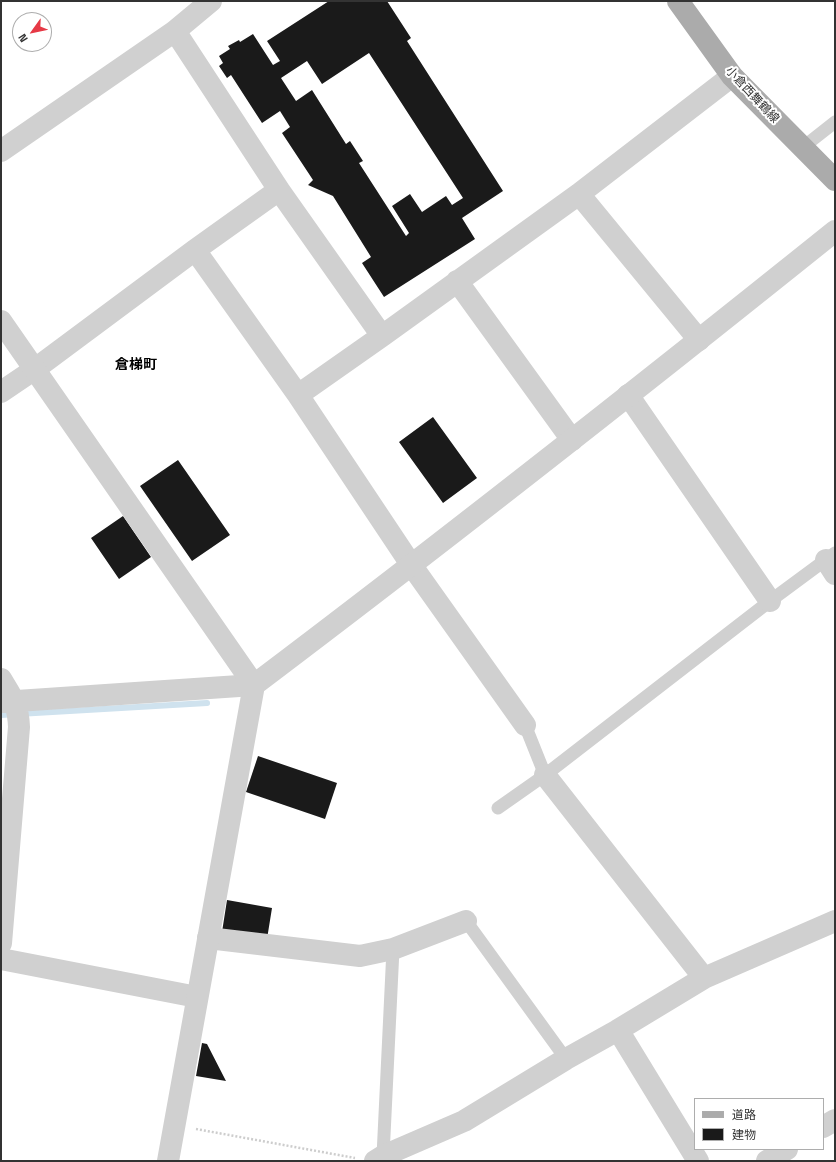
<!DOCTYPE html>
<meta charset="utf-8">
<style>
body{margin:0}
#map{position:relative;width:836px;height:1162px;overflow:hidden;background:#fff;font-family:"Space Grotesk","Noto Sans JP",sans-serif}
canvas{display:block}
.frame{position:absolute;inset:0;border:2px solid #333;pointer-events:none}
.legend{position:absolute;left:694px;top:1098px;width:130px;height:52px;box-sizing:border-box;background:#fff;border:1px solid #adadad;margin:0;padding:5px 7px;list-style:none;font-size:12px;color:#333}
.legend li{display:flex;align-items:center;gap:8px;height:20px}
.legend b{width:20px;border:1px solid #adadad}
.north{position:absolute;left:12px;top:12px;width:40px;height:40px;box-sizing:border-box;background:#fff;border:1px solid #adadad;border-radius:50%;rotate:237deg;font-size:11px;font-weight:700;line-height:16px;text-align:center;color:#333}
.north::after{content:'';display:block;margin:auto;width:14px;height:18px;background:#e63946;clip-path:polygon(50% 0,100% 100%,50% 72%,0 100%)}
</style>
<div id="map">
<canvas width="836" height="1162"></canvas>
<div class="frame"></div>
<ul class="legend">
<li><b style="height:5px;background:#ababab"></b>道路</li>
<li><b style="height:11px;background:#1a1a1a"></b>建物</li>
</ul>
<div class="north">N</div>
</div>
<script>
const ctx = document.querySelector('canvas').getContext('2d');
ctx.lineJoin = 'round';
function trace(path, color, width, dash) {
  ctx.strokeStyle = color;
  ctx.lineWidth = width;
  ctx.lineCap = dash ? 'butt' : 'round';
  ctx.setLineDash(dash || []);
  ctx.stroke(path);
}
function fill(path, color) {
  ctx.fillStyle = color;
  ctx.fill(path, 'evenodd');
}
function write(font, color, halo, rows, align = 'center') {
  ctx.font = font + ' "Space Grotesk","Noto Sans JP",sans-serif';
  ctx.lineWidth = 4;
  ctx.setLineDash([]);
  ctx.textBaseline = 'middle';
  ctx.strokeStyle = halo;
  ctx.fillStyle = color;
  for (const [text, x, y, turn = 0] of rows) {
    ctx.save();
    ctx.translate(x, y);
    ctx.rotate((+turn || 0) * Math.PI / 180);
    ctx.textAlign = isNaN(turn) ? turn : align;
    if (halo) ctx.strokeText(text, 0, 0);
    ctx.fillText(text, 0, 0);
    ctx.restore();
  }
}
trace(new Path2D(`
 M1,715l206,-12`), '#cfe2ee', 6);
fill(new Path2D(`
 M329,1h58l24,37 -4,3 96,150 -41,27 13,21 -91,58 -22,-34 9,-6 -38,-61 -25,-11 5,-5 -31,-47 8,-6 -10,-16 -18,12 -31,-48 -4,3 -8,-12 4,-3 -4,-7 11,-7 -2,-3 11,-6 1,2 13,-8 20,31 7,-4 -13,-20zM369,53l94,145 -11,7 -6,-9 -24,16 -12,-18 -18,12 17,27 -3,3 -47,-73 4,-2 -13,-20 -4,3 -34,-54 -16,11 -15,-23 26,-17 15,23z
 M433,417l44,61 -34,25 -44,-61z
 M178,460l52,75 -38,26 -52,-75z
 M123,516l28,41 -32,22 -28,-41z
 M258,756l79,27 -12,36 -79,-27z
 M227,900l45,8 -5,31 -45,-7z
 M202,1043l5,1 19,37 -30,-5z`), '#1a1a1a');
trace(new Path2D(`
 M196,1129l159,29`), '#cdcdcd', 2.5, [2, 2]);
trace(new Path2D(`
 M802,148l33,-26
 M525,725l20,50
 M498,808l47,-33 225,-174 65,-48
 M466,921l100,138
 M383,1156l10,-207`), '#d0d0d0', 13);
trace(new Path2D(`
 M175,31l104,159 103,146
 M1,151l174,-120 36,-30
 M579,194l120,146
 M195,250l103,145 114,171 113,159
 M457,281l115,159
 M1,392l34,-23 160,-119 84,-60
 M298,395l84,-59 197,-142 153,-118
 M628,395l142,206
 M826,560l9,14
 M1,679c12,20 17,25 18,48l-18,216
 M2,702l252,-17
 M545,775l159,203
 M208,938l152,18 33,-7 73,-28
 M1,959l196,38
 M618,1030l80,131
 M823,1127l12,-7
 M375,1161l8,-5 81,-35 102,-62 52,-29 86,-52 131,-57
 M767,1161l20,-12`), '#d0d0d0', 22);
trace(new Path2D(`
 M1,321l253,364
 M168,1161l86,-476c196,-148 389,-300 581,-454`), '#d0d0d0', 22);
trace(new Path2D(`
 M678,1l54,75 103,104`), '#ababab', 22);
write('12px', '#333', '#fff', [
 ["小倉西舞鶴線",752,95,47]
]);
write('bold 14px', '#000', '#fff', [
 ["倉梯町",136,365]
]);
</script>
